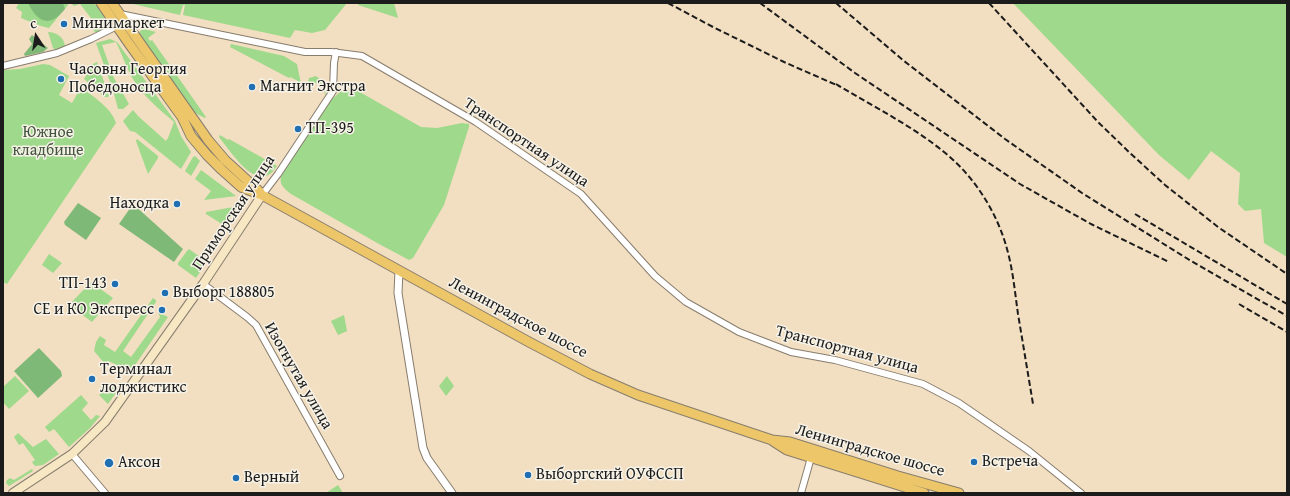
<!DOCTYPE html>
<meta charset="utf-8">
<style>
body{margin:0}
#map{position:relative;width:1290px;height:496px;overflow:hidden;background:#f2dec0;font-family:"Gentium Book Plus",serif}
canvas{display:block}
.frame{position:absolute;inset:0;border:4px solid #1c1c1c;pointer-events:none}
.north{position:absolute;left:16px;top:16px;width:40px;height:40px;-webkit-text-stroke:3px #f7f3e8;paint-order:stroke;rotate:348deg;font-size:11px;font-weight:700;line-height:16px;text-align:center;color:#1c1c1c}
.north::after{content:'';display:block;margin:auto;width:14px;height:18px;background:#1c1c1c;clip-path:polygon(50% 0,100% 100%,50% 72%,0 100%)}
</style>
<div id="map">
<canvas width="1290" height="496"></canvas>
<div class="frame"></div>
<div class="north">С</div>
</div>
<script>
const ctx = document.querySelector('canvas').getContext('2d');
ctx.lineJoin = 'round';
function fill(path, color) {
  ctx.fillStyle = color;
  ctx.fill(path, 'evenodd');
}
function trace(path, color, width, dash) {
  ctx.strokeStyle = color;
  ctx.lineWidth = width;
  ctx.lineCap = dash ? 'butt' : 'round';
  ctx.setLineDash(dash || []);
  ctx.stroke(path);
}
function write(font, color, halo, rows, align = 'center') {
  ctx.font = font + ' "Gentium Book Plus",serif';
  ctx.lineWidth = 3;
  ctx.setLineDash([]);
  ctx.textBaseline = 'middle';
  ctx.strokeStyle = halo;
  ctx.fillStyle = color;
  for (const [text, x, y, turn = 0] of rows) {
    ctx.save();
    ctx.translate(x, y);
    ctx.rotate((+turn || 0) * Math.PI / 180);
    ctx.textAlign = isNaN(turn) ? turn : align;
    if (halo) ctx.strokeText(text, 0, 0);
    ctx.fillText(text, 0, 0);
    ctx.restore();
  }
}
fill(new Path2D(`
 M19,3h48l1,2 -19,23 -8,-2 -20,-8 1,-6 -6,-4z
 M71,3h23l10,14 2,5 -7,10h-4l-8,-9 4,-5 -11,-14 -6,2z
 M129,3h218l-22,27 -13,3 -17,-3 -5,8 -107,-23 2,-10h-2l-3,10z
 M359,3h35l4,15 -40,-13z
 M1013,3h274v254l-23,-14 -3,-34 -16,2 -7,-7 2,-31 -29,-22 -22,29 -30,-25z
 M144,29l12,3 -8,6 2,3 2,-1 54,77 -1,1 -10,-5 -56,-79 1,-3z
 M48,32c8,0 16,5 17,14 -4,3 -8,5 -12,2z
 M110,39l7,3 58,79 6,15 10,16 -10,17 -46,-37 -5,-1 -7,-10 10,-11 5,6 28,25 2,-3 6,-16c-15,-13 -31,-26 -41,-43 -7,-12 -11,-25 -17,-37l-14,3 12,33 15,26 -6,5h-5l-5,-19 -17,-47z
 M231,44l53,12 13,8 4,20h-1l-2,-1v-2l-8,-4 -1,1 -59,-31z
 M97,62l12,34 -1,1h-4l-20,-18 9,-15z
 M43,64l7,1 19,11 -10,19 13,8 9,-16c12,10 30,20 35,36l-109,161 -4,-2v-212l17,-1z
 M316,76c7,5 12,11 9,20 0,-10 -7,-15 -17,-13l1,-5z
 M351,89l7,2 63,36 16,1 25,-5 7,1v3l-25,78 -31,53 -4,2 -30,-16 -88,-50c-12,-9 -13,-14 -6,-27l46,-67 9,-8z
 M220,135l8,5 1,-1 48,27c-3,4 -6,9 -12,10 -16,5 -37,-28 -46,-39z
 M137,139l21,17v2l-10,16 -12,-33z
 M195,156l5,5 -9,15 -6,-5 8,-14z
 M201,170l35,26 -32,4 7,-9 -16,-12z
 M239,206l-14,20 -19,-12v-2z
 M210,240l4,2c-4,6 -1,11 -5,16l-6,-6z
 M189,249l18,13 -11,16 -18,-13v-2l9,-12z
 M49,254l13,9 -9,10 -11,-8z
 M91,282l22,16 -21,24 -23,-17z
 M153,298l3,2v2l-33,49 8,6 29,-40 -2,-5 10,5 -37,54 -23,-10 -3,3 -11,-13 2,-9 4,-6 6,4 -2,5 11,7z
 M344,315l3,16 -9,4 -7,-14z
 M15,376l14,15 -20,18 -6,-7v-15z
 M447,376l7,10 -8,10 -7,-10z
 M112,383l7,6 -11,15 -9,-9z
 M81,395l7,8 -6,7 9,10 5,-5 4,1 -10,12 -21,19 -15,-18 -5,3 -4,-5z
 M18,433l15,14 13,-8 13,15 -16,11 -8,1 -3,-4 3,-2 -12,-17 -4,2 -5,-8z
 M32,469l1,2 -24,15 -3,-3 1,-3 3,-2 4,2z
 M338,485l5,8h-17z`), '#9fd98c');
fill(new Path2D(`
 M28,3h35l2,6c-15,19 -27,14 -37,-6z
 M32,35l16,13 -5,4 -18,4 -1,-2 8,-10 -3,-5z
 M78,203l23,15 -15,22 -21,-15 -1,-3z
 M133,204l50,45 -9,13 -55,-38z
 M39,348l22,23 1,5 -24,22 -24,-27z`), '#7fb978');
const minor = new Path2D(`
 M120,14l185,38h26l31,4 114,66 105,72 74,82 31,26 53,30 52,20 44,8 88,24 36,19 70,48 52,42
 M3,66l54,-13 34,-14 26,-13
 M262,195l16,-21 55,-83 1,-28 2,-11
 M203,284l44,33 9,8 84,151
 M72,454l33,39
 M801,493l11,-39`);
const tertiary = new Path2D(`
 M399,271l-1,22 25,155 4,10 25,35`);
const secondary = new Path2D(`
 M13,493l59,-39 33,-32 98,-138 59,-89`);
const primary = new Path2D(`
 M101,3l29,42 52,72 9,19 16,19 15,15 19,17 21,8 267,147 61,32 48,21 134,45 18,2 108,34 61,17
 M112,3l96,137 17,20 35,32
 M773,441l14,9 137,43`);
trace(minor, '#877d6e', 8);
trace(tertiary, '#877d6e', 9);
trace(secondary, '#877d6e', 10);
trace(primary, '#877d6e', 11);
trace(minor, '#fff', 6);
trace(tertiary, '#fff', 7);
trace(secondary, '#f7e8c3', 8);
trace(primary, '#ecc669', 9);
trace(new Path2D(`
 M668,3l45,24 71,35 57,25
 M760,3l95,70 165,111 71,40 78,38
 M836,3l68,58 101,78 77,54 109,68 96,55
 M989,3l109,119 32,31 35,32 53,42 69,47
 M836,84c36,22 75,41 108,68 30,24 53,60 63,97 6,21 8,44 11,65 5,30 10,60 15,90
 M1135,214l152,90
 M1239,304l48,28`), '#1c1c1c', 2, [6, 3]);
for (const [x, y, r, color] of [
 [64,24,4,"#1f6fb2"],
 [61,79,4,"#1f6fb2"],
 [252,87,4,"#1f6fb2"],
 [298,129,4,"#1f6fb2"],
 [177,204,4,"#1f6fb2"],
 [115,284,4,"#1f6fb2"],
 [165,293,4,"#1f6fb2"],
 [162,310,4,"#1f6fb2"],
 [92,379,4,"#1f6fb2"],
 [974,462,4,"#1f6fb2"],
 [109,463,5,"#1f6fb2"],
 [528,475,4,"#1f6fb2"],
 [236,478,4,"#1f6fb2"]
]) {
  const dot = new Path2D();
  dot.arc(x, y, r, 0, 2 * Math.PI);
  ctx.fillStyle = color;
  ctx.fill(dot);
  trace(dot, '#f7f3e8', 1.5);
}
write('16px', '#1c1c1c', '#f7f3e8', [
 ["Минимаркет",72,24],
 ["Часовня Георгия",69,70],
 ["Победоносца",69,88],
 ["Магнит Экстра",260,87],
 ["ТП-395",306,129],
 ["Находка",169,204,"right"],
 ["ТП-143",107,284,"right"],
 ["Выборг 188805",173,293],
 ["CE и КО Экспресс",154,310,"right"],
 ["Терминал",100,370],
 ["лоджистикс",100,388],
 ["Встреча",982,462],
 ["Аксон",118,463],
 ["Выборгский ОУФССП",536,475],
 ["Верный",244,478]
], 'left');
write('16px', '#43553e', '#f7f3e8', [
 ["Южное",48,133],
 ["кладбище",48,151]
]);
write('16px', '#1c1c1c', '#f7f3e8', [
 ["Транспортная улица",526,143,34],
 ["Приморская улица",234,213,-56],
 ["Ленинградское шоссе",518,318,28],
 ["Транспортная улица",847,350,15],
 ["Изогнутая улица",298,376,60],
 ["Ленинградское шоссе",870,451,16]
]);
</script>
